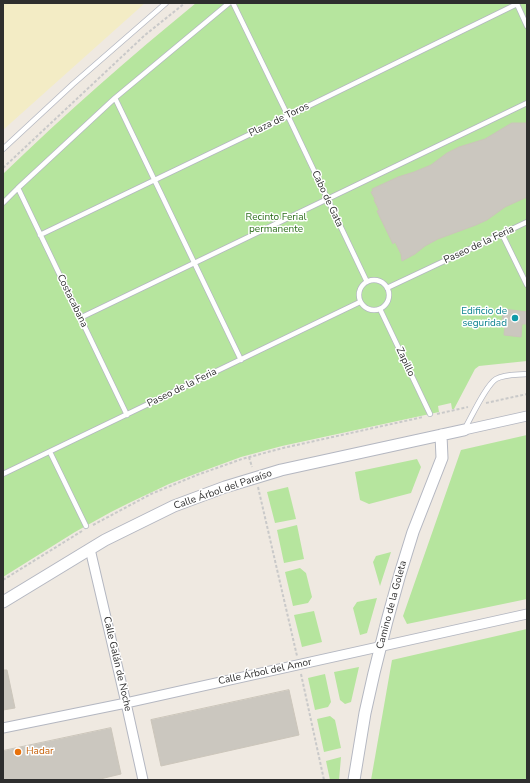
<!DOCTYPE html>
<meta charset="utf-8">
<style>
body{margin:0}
#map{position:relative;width:530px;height:783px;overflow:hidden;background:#efe9e1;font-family:"Nunito Sans",sans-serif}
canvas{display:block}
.frame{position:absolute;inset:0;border:4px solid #2e2e2e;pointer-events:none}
</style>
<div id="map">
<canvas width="530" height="783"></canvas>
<div class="frame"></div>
</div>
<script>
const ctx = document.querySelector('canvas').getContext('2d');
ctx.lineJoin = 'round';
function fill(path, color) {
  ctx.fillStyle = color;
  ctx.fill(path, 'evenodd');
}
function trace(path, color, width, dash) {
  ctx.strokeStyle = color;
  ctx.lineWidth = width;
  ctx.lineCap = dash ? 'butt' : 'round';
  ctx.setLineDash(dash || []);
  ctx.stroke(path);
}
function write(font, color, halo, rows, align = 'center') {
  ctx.font = font + ' "Nunito Sans",sans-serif';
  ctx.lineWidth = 3;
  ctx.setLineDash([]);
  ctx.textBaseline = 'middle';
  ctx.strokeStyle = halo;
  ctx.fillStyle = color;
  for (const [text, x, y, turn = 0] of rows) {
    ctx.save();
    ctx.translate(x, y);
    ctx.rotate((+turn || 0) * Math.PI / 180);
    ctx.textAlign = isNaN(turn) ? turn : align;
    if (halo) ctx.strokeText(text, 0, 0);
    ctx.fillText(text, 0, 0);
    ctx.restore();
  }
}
fill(new Path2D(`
 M196,3h331v358l-48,5 -4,3 -21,40h-2l-1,-6 -13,3 1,6 -157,34 -41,11 -46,17 -26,10 -38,18 -20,10 -36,20 -72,45v-403c62,-60 127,-117 193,-171z
 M527,435v164l-120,25 -4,-8 58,-166z
 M417,459l4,8 -10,26 -42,11 -9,-4 -5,-28z
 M288,487l8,32 -21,4 -8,-31z
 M297,525l7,34 -20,4 -7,-33z
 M391,552l-11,34 -7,-24 3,-6z
 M300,568l6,5 6,24 -4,6 -15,3 -8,-34z
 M377,598l-10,35 -7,2 -7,-27 4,-6z
 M314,611l8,31 -20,5 -8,-32z
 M527,629v151h-156l21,-120z
 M359,667l-8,35 -6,2 -5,-4 -6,-28z
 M325,674l6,28 -3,5 -13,3 -7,-32z
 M330,716l5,4 6,28 -17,4 -7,-33z
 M341,757l-2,23h-9l-4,-19z`), '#b6e59e');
fill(new Path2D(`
 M3,3h142l-142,127z`), '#f3ecc5');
const building = new Path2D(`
 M512,123h15v74l-22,10 -18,13 -11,5 -38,14 -13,7 -10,8 -13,7 -1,-7 -6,-12 -2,2 -16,-33 2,-1 -5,-10 1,-1 -4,-7 2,-1 -1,-2 26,-12 16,-5 17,-7 16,-12 12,-6 26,-8 10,-6z
 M504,309l23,3v12h-5l-1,13 -17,-2 1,-11h-3z
 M3,670h4l8,38 -12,2z
 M289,690l10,45 -138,31 -10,-46z
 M111,728l10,46 -25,6h-93v-29z`);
fill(building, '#cbc7bf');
trace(building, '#cbc5ba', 1);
const service = new Path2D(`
 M233,3l55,113 79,166
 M115,98l126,262
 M3,149l70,-65 93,-81
 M18,188l109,227
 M3,203l15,-15 97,-90 114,-95
 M502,234l25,51
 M40,235l248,-119 229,-112 10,22
 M359 295a15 15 0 1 1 30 0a15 15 0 1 1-30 0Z
 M387,288l140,-66
 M380,309l50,105
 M80,318l447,-215
 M464,430c7,-12 22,-45 32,-51 9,-5 21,-4 31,-5
 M50,452l36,74
 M3,474l357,-172`);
const minor = new Path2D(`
 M464,430l63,-14
 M90,549l36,154 17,77
 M3,728l123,-25 401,-89`);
const tertiary = new Path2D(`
 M3,602l102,-62 69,-34 51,-19 56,-17 183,-40
 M354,780l11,-67 9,-40 13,-52 13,-47 13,-42 29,-74 -1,-23`);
trace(service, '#b4b7c1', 6);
trace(minor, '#b4b7c1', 11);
trace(tertiary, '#b4b7c1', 13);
trace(new Path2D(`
 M3,168l142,-133 40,-32
 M486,403l41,-9
 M437,414l31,-7
 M249,457l3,10
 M258,487l39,169
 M93,525l58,-31 46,-19 45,-16 41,-11 140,-31
 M3,580l79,-49
 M301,674l23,106`), '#c9c9c9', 2, [3, 2]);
trace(service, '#fff', 4.5);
trace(minor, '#fff', 9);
trace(tertiary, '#fff', 11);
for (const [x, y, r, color] of [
 [515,318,4,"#0f9aa8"],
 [18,752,4,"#e8710a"]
]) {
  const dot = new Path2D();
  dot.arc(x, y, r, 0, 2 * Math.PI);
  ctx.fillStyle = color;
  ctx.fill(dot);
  trace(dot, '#fff', 1.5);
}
write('10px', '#2e2e2e', '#fff', [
 ["Plaza de Toros",279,120,-26],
 ["Cabo de Gata",327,199,65],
 ["Paseo de la Feria",479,245,-25],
 ["Costacabana",72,301,64],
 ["Zapillo",405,362,65],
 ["Paseo de la Feria",182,388,-26],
 ["Calle Árbol del Paraíso",223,490,-19],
 ["Camino de la Goleta",392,605,-75],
 ["Calle Galán de Noche",117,664,77],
 ["Calle Árbol del Amor",265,672,-12]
]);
write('10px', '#2c6e1b', '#fff', [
 ["Recinto Ferial",276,218],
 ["permanente",276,230]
]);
write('10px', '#0d838f', '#fff', [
 ["Edificio de",507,312],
 ["seguridad",507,324]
], 'right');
write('10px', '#c56008', '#fff', [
 ["Hadar",26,752]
], 'left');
</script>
